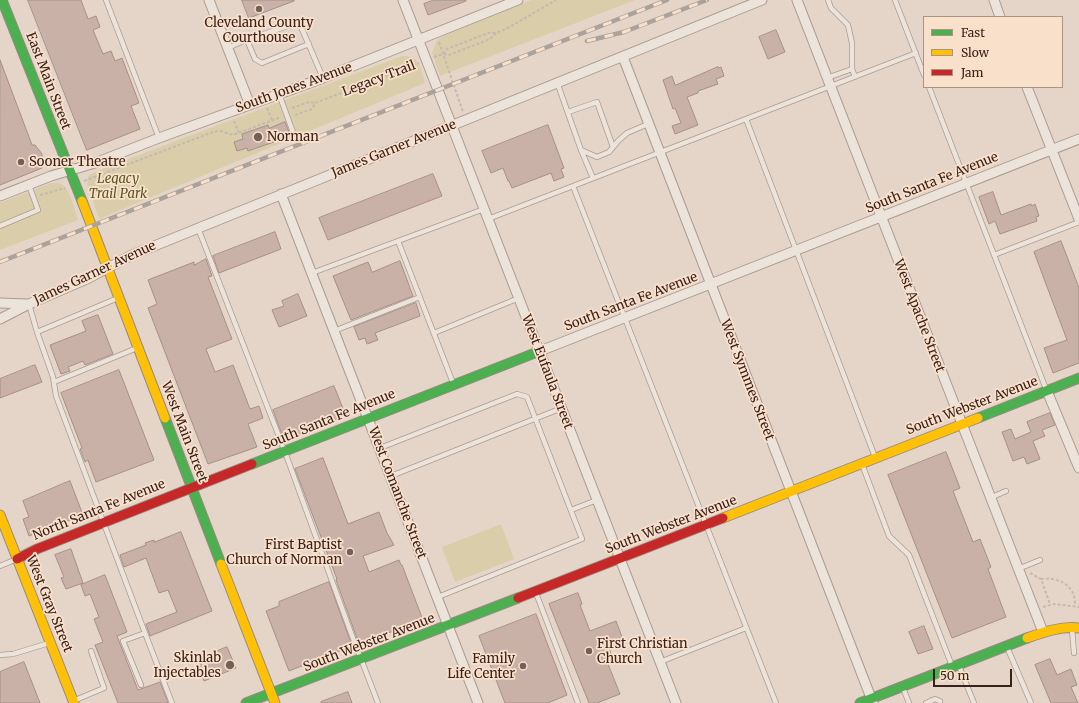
<!DOCTYPE html>
<style>
body{margin:0}
#map{position:relative;width:1079px;height:703px;overflow:hidden;background:#e5d5c8;font-family:Merriweather,serif}
canvas{display:block}
.legend{position:absolute;left:923px;top:16px;width:140px;height:72px;box-sizing:border-box;background:#f9e0cb;border:1px solid #ac9484;margin:0;padding:5px 7px;list-style:none;font-size:12px;color:#38211a}
.legend li{display:flex;align-items:center;gap:8px;height:20px}
.legend b{width:20px;border:1px solid #ac9484}
.scale{position:absolute;left:933px;top:669px;width:79px;height:18px;box-sizing:border-box;border:2px solid #38211a;border-top:0;padding-left:5px;font-size:12px;line-height:14px;white-space:nowrap;color:#38211a;-webkit-text-stroke:3px #f9e0cb;paint-order:stroke}
</style>
<div id="map">
<canvas width="1079" height="703"></canvas>
<ul class="legend">
<li><b style="height:5px;background:#4caf50"></b>Fast</li>
<li><b style="height:5px;background:#ffc107"></b>Slow</li>
<li><b style="height:5px;background:#c62828"></b>Jam</li>
</ul>
<div class="scale">50 m</div>
</div>
<script>
const ctx = document.querySelector('canvas').getContext('2d');
ctx.lineJoin = 'round';
function fill(path, color) {
  ctx.fillStyle = color;
  ctx.fill(path, 'evenodd');
}
function trace(path, color, width, dash) {
  ctx.strokeStyle = color;
  ctx.lineWidth = width;
  ctx.lineCap = dash ? 'butt' : 'round';
  ctx.setLineDash(dash || []);
  ctx.stroke(path);
}
function write(font, color, halo, rows, align = 'center') {
  ctx.font = font + ' Merriweather,serif';
  ctx.lineWidth = 3.5;
  ctx.setLineDash([]);
  ctx.textBaseline = 'middle';
  ctx.strokeStyle = halo;
  ctx.fillStyle = color;
  for (const [text, x, y, turn = 0] of rows) {
    ctx.save();
    ctx.translate(x, y);
    ctx.rotate((+turn || 0) * Math.PI / 180);
    ctx.textAlign = isNaN(turn) ? turn : align;
    if (halo) ctx.strokeText(text, 0, 0);
    ctx.fillText(text, 0, 0);
    ctx.restore();
  }
}
fill(new Path2D(`
 M531,0h104l-195,76 -8,-23 5,-13 6,-4z
 M402,56c18,-1 19,12 23,27l-326,136 -12,-35 1,-8 7,-4c102,-40 205,-77 307,-116z
 M51,183c3,0 7,-1 10,1 9,5 14,26 17,36l-78,30v-47z
 M501,524l13,35 -59,23 -13,-35z`), '#d9cea9');
const building = new Path2D(`
 M28,0h53l7,19 8,-3 4,11 -7,3 10,24 8,-3 4,10 7,-3 17,45 -8,3 9,23 -53,21z
 M242,0h52v1l-45,17z
 M434,0h32v1l-38,14 -4,-11z
 M776,30l9,22 -17,7 -9,-22z
 M0,60l32,85h3l7,9v14l-42,17z
 M718,67v1l3,-1 3,9 -8,3 2,5 -20,7v2l-11,4 11,28 -23,9 -3,-8 9,-3 -6,-15 -2,1 -10,-29 9,-4 3,9z
 M285,122l4,10 -16,6 1,4 -26,9 -1,-3 -10,3 -3,-9 9,-3 -1,-5 26,-9 1,3z
 M548,125l16,43 -3,1 3,8 -10,4 -3,-8 -39,15 -3,-7h-1l-5,-13 -12,5 -9,-22z
 M433,174l9,22 -114,44 -9,-22z
 M993,192l8,23 30,-11 1,2 3,-2 4,12 -3,1 1,4 -37,13 -5,-13 -6,3 -10,-27z
 M275,232l6,17 -62,24 -6,-17z
 M1061,241l18,47v75l-26,10 -9,-25 23,-8 -33,-88z
 M206,259l6,17 -4,1 24,62 -26,10 9,23 18,-7 17,44 9,-3 4,12 -15,6 9,23 -49,17 -60,-156 9,-4 -9,-24 46,-18v3z
 M400,261l13,35 -62,24 -18,-44 35,-14 4,10z
 M298,294l9,22 -28,11 -7,-17 12,-4 -2,-5z
 M416,303l4,13 -45,17 3,7 -11,4 -2,-6 -6,2 -5,-13z
 M98,315l15,39 -28,11 -2,-4 -15,6 2,4 -9,3 -11,-29 36,-14 -4,-10z
 M35,365l7,17 -42,16v-19z
 M119,370l35,90 -58,22 -8,-22 -3,2 -5,-13 2,-1 -21,-55z
 M334,386l12,30 -62,24 -11,-30z
 M1050,413l5,12 -13,5 3,6 -12,5 7,18 -13,5 -3,-7 -11,4 -11,-29 9,-3 4,10 16,-7 -4,-10z
 M946,452l14,36 -7,3 20,51 7,-3 11,28 -3,2 18,48 -54,21 -64,-163z
 M323,458l25,66 31,-12 8,21 7,12 -31,11 6,16 30,-12 2,5h1l21,55 -64,24 -23,-64 1,-1 -42,-110z
 M70,481l13,34 -54,21 -6,-17 6,-2 -6,-16z
 M181,532l31,79 -62,25 -4,-12 31,-12 -9,-22 -9,3 -13,-35 -22,9 -4,-12 26,-10 -1,-2 9,-3v2z
 M71,549l12,34 -17,6 -5,-11 3,-1 -9,-22z
 M105,575l22,57 -10,4 21,54 22,-8 8,21h-50l-23,-58 8,-3 -9,-23 5,-2 -9,-23 -5,2 -4,-11z
 M329,582l23,64 -63,25 -23,-60 13,-5v-4z
 M578,593l4,11 -2,1 10,26 26,-10 8,21 -15,5 2,8 -3,9 12,30 -23,9h-8l-40,-99z
 M536,614l31,81 -19,8h-43l-26,-67z
 M924,626l9,23 -15,5 -9,-22z
 M227,647l9,21 -32,13 -7,-16 16,-7 -2,-4z
 M1050,659l7,16 14,-6 6,16 -6,2 7,16h-27l-16,-38z
 M24,662l16,41h-40v-31z
 M348,692l4,11h-31v-1z`);
fill(building, '#cab1a8');
trace(building, '#a59088', 1);
const lane = new Path2D(`
 M106,0l53,138
 M828,0l3,8 17,17 4,18v26l3,8
 M895,0l29,75
 M247,40l8,19 7,4 47,-19
 M228,48l13,-6 58,-20 24,56
 M827,78l25,-9
 M557,82l24,68 16,7 12,-5 9,-11 9,-8 21,-9
 M929,87l117,302
 M279,94l15,41
 M568,112l29,-10 16,45
 M746,119l129,338
 M581,150l12,28
 M573,186l203,517
 M488,219l428,-166
 M0,226l38,-16 -9,-25
 M198,228l87,224 66,181 27,70
 M398,241l55,142
 M994,255l85,-33
 M312,273l172,-64
 M29,304l8,28 16,45 3,19 89,237 27,70
 M334,331l86,-34
 M37,332l81,-34
 M434,333l85,-35
 M54,382l83,-34
 M380,448l137,-54 10,3 55,142 -144,58
 M862,464l27,72 20,19 43,111
 M391,476l171,-68
 M990,498l16,-7
 M571,510l26,-10
 M0,566l17,-7
 M1018,569l22,-9
 M536,593l42,110
 M1072,629l2,24
 M1007,647l24,56
 M0,655l13,-1 36,-11
 M660,662l86,-34
 M959,666l15,37
 M141,685l-18,-44 22,-8
 M903,688l6,15
 M73,701l31,-13 -13,-37
 M926,703l9,-4 5,2v2`);
const street = new Path2D(`
 M209,0l41,105
 M403,0l273,703
 M797,0l246,632
 M994,0l6,17
 M623,57l250,646
 M1027,87l52,132
 M281,194l197,509
 M0,196l51,-20 44,-13 64,-25 164,-60 195,-78
 M0,303l27,1
 M0,319l29,-15 60,-26 43,-23 630,-255
 M540,351l539,-212
 M1047,391l32,77`);
const fast = new Path2D(`
 M2,0l80,201
 M165,418l56,146
 M978,418l101,-40
 M252,464l288,-113
 M246,703l272,-105
 M860,703l167,-65`);
const slow = new Path2D(`
 M82,201l83,217
 M0,515l74,188
 M723,518l255,-100
 M221,564l54,139
 M1027,638c17,-6 34,-12 52,-10`);
const jam = new Path2D(`
 M17,559l20,-10 215,-85
 M518,598l205,-80`);
trace(lane, '#aa9b92', 6);
trace(street, '#aa9b92', 11);
trace(fast, '#998a82', 11);
trace(slow, '#998a82', 11);
trace(jam, '#998a82', 11);
trace(new Path2D(`
 M439,42l24,70
 M443,54l4,-5 41,-16h8l10,-4 50,-29
 M434,57l9,-3 6,1 41,-16 6,-6
 M267,108l5,12
 M292,108l17,-6 6,1
 M295,115l17,-6 3,-6 104,-40
 M234,121l5,12
 M84,181l129,-49 8,-1 12,4 48,-18
 M40,195l25,-7
 M1030,573l11,6 9,25
 M1041,579c4,0 8,-1 12,0 15,3 23,13 22,27
 M1043,607l11,-3 25,3`), '#c5b9b1', 2, [3, 2]);
trace(lane, '#ece3db', 4.5);
trace(street, '#ece3db', 9);
trace(fast, '#4caf50', 9);
trace(slow, '#ffc107', 9);
trace(jam, '#c62828', 9);
const rail = new Path2D(`
 M587,41l37,-9 83,-32
 M0,262l667,-262`);
trace(rail, '#aba29c', 4.5);
trace(rail, '#f9e0cb', 3, [9]);
for (const [x, y, r, color] of [
 [259,9,4,"#756057"],
 [258,137,5,"#756057"],
 [21,162,4,"#756057"],
 [350,552,4,"#756057"],
 [589,651,4,"#756057"],
 [230,665,5,"#756057"],
 [523,666,4,"#756057"]
]) {
  const dot = new Path2D();
  dot.arc(x, y, r, 0, 2 * Math.PI);
  ctx.fillStyle = color;
  ctx.fill(dot);
  trace(dot, '#f9e0cb', 1.5);
}
write('13px', '#38211a', '#f9e0cb', [
 ["Cleveland County",259,23,"center"],
 ["Courthouse",259,38,"center"],
 ["Norman",267,137],
 ["Sooner Theatre",29,162],
 ["First Baptist",342,545,"right"],
 ["Church of Norman",342,560,"right"],
 ["First Christian",597,644],
 ["Church",597,659],
 ["Skinlab",221,658,"right"],
 ["Injectables",221,673,"right"],
 ["Family",515,659,"right"],
 ["Life Center",515,674,"right"]
], 'left');
write('13px', '#38211a', '#f9e0cb', [
 ["Legacy Trail",379,79,-21],
 ["East Main Street",48,81,69],
 ["South Jones Avenue",294,88,-20],
 ["James Garner Avenue",394,149,-22],
 ["South Santa Fe Avenue",932,183,-22],
 ["James Garner Avenue",95,273,-25],
 ["South Santa Fe Avenue",631,302,-21],
 ["West Apache Street",919,316,69],
 ["West Eufaula Street",547,372,69],
 ["West Symmes Street",747,380,69],
 ["South Webster Avenue",972,406,-21],
 ["South Santa Fe Avenue",329,420,-22],
 ["West Main Street",184,432,69],
 ["West Comanche Street",397,493,69],
 ["North Santa Fe Avenue",99,510,-22],
 ["South Webster Avenue",671,525,-21],
 ["West Gray Street",49,604,68],
 ["South Webster Avenue",369,643,-21]
]);
write('italic 13px', '#57561e', '#f9e0cb', [
 ["Legacy",118,179],
 ["Trail Park",118,194]
]);
</script>
